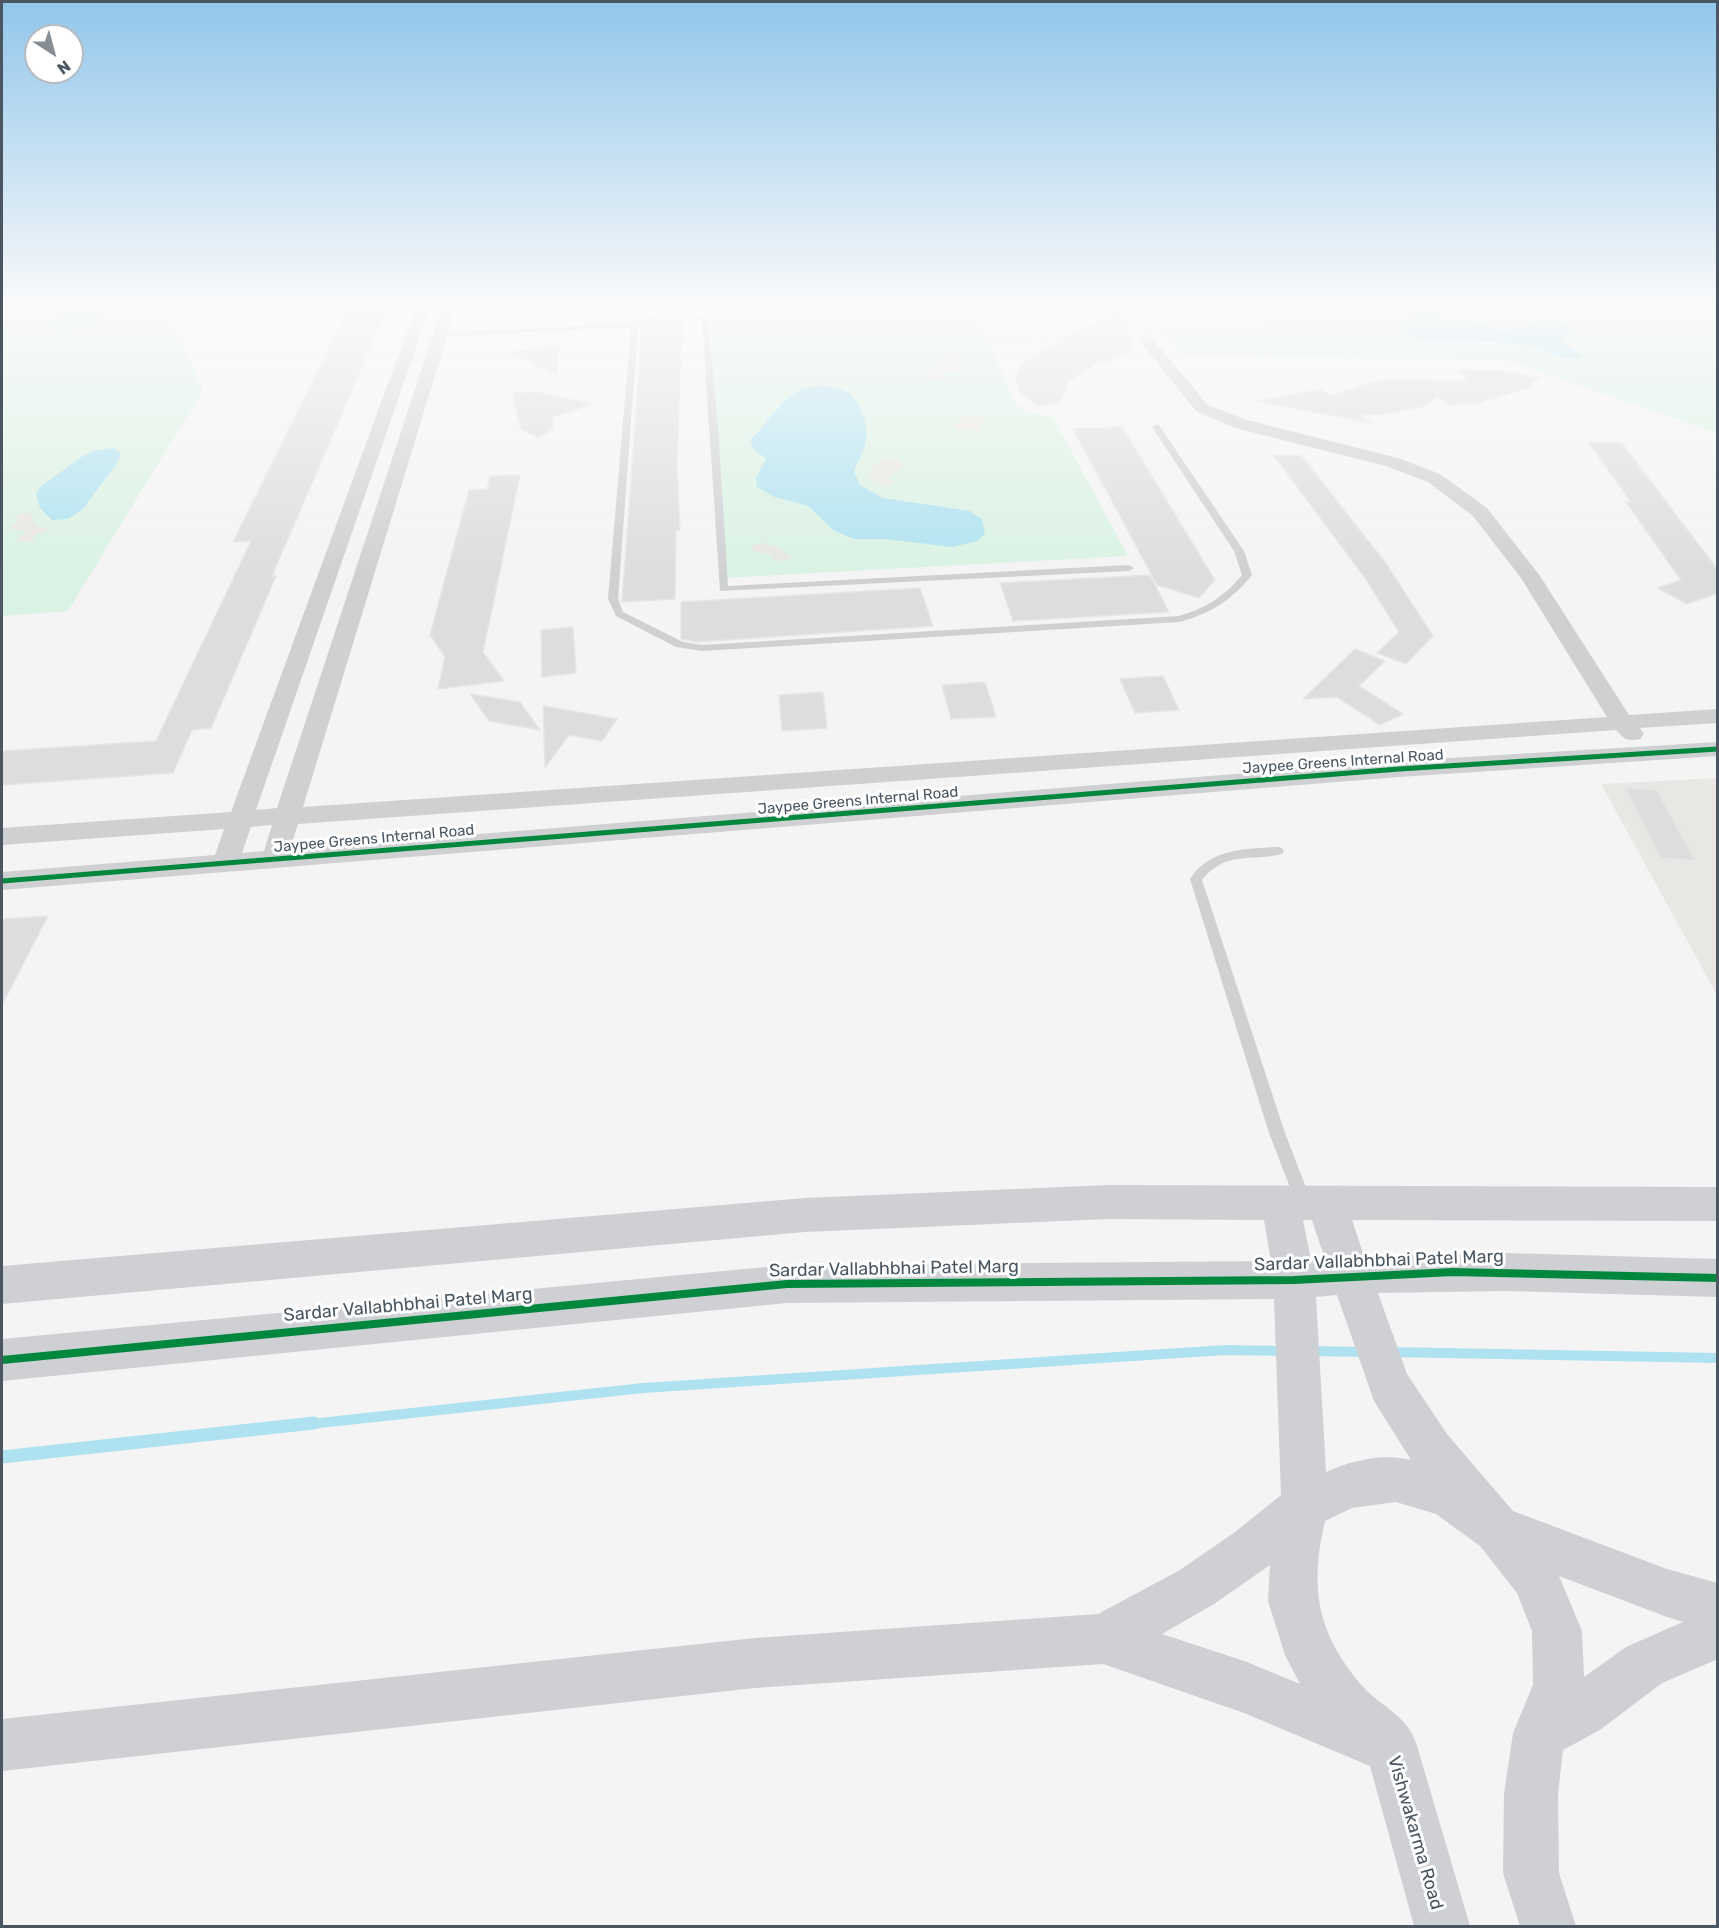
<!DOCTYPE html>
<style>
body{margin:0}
#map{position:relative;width:1719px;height:1928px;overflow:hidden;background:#f4f4f4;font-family:Rubik,sans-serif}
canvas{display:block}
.frame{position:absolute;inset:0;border:3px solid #4a5661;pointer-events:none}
.north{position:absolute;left:24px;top:24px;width:60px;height:60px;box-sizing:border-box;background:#fff;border:2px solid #b7bbc0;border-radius:50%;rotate:144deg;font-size:16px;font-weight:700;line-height:24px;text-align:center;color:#4a5661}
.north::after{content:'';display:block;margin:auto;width:21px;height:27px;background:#868d94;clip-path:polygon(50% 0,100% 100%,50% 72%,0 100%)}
</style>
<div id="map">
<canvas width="1719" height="1928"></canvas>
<div class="frame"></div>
<div class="north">N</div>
</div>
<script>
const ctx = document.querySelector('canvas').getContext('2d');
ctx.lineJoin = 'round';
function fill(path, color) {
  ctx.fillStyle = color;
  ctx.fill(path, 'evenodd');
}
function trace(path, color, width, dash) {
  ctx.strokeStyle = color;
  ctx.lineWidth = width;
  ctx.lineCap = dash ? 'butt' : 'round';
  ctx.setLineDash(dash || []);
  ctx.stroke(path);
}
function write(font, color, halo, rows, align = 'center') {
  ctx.font = font + ' Rubik,sans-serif';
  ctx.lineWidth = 6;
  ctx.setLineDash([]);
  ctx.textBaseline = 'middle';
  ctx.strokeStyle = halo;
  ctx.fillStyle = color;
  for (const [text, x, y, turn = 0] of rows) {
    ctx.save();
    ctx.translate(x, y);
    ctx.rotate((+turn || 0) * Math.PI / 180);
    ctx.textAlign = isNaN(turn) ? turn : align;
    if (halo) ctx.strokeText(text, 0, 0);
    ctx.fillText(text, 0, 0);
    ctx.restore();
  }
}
fill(new Path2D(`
 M1717,778v217l-116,-211z`), '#e8e7e3');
fill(new Path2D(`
 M2,307h71l-12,5 -18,13c20,11 46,-1 64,-12l-3,-6h70l-3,10 32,73 -135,221 -66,5zM121,453l-3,9 -35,47 -15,10 -11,-43 24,-19z
 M702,307h270l15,33 281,-14 -19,-19h468v126l-211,-73 -321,-5 -20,-20 -176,8 28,63 9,6 27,5 75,139 -406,22zM1418,313l42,5 24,10 32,1 49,7 -2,6 17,11 -12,8 -53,-17 -88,-2 -29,-20 6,-5zM775,414l91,30 -12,27 6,14 23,13 41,7 -39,34h-31l-21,-9 -25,-24 -34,-9 -18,-19 10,-20 -16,-18z`), '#d9f2e3');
fill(new Path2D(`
 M944,355h12l9,4 -9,6 10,3 -1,3c-8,5 -15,-1 -23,2l4,4c-6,5 -12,3 -19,0z
 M963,416h16l6,3 -1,3 -6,2 4,5c-5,2 -17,0 -24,1l-4,-3z
 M886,459h10l8,6 -15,12 3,7 -3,2c-26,-3 -26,-18 -3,-27z
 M24,512l7,1 4,11 15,6 -16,5 -1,6 -14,1 -1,-3 8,-7 -1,-2 -16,-1 10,-9 -4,-3z
 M763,543l18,6 11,9 -13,3 -5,-1 -3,-5 -19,-4v-5z`), '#e7e6e1');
fill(new Path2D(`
 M73,307h31l3,6c-14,15 -46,20 -64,13l7,-7z
 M1418,313h16l62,16h20l27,-8 14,1 19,6 1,4 -12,4 -2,6 17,11 3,4c-24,5 -32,-4 -54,-10 -39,-10 -80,1 -120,-10l-11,-15 5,-5z
 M816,386c11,0 24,0 33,7 13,10 21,37 16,52 -2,9 -8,18 -11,26l6,14 23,13 87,13 12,8 3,15 -8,7 -25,6 -67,-8h-31l-21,-9 -25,-24 -34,-9 -17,-10 -1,-9 10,-20 -12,-8 -4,-10c24,-22 32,-50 66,-54z
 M114,448l7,5 -3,9 -35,47 -15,10 -16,1 -12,-12 -4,-14 4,-7 41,-30 13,-6z`), '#aee2f0');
trace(new Path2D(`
 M1310,1351l56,1
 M1388,1352l330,6
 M301,1425l342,-37 582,-38 60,1`), '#aee2f0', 10);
trace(new Path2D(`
 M2,1457l312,-34`), '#aee2f0', 13);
const building = new Path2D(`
 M349,307h39l-116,269h4l-65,152 -19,2 -19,43 -171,12v-34l154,-10 95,-200 -18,1z
 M1121,309l12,40 -17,9 -24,8 -23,15 -9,22 -23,3 -17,-14 -5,-15 7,-14z
 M682,320l-5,147 3,63h-4l-1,69 -53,3 20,-275 15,-6z
 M559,345l-2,30 -48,-23z
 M1457,370l49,1 36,7 -11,5 1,4 -53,16 -30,2 -12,-9 -12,10 -38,8 -29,1 13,8 -115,-22 54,-10 13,-1 8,6 41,-14 22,-3 74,2z
 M538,392l55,12 -40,13v12l-15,9 -17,-9 -9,-36z
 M1122,427l93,153 -16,18 -42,-13 -84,-156z
 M1588,442l34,1 96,127v23l-31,11 -29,-16 23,-8 -56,-79 6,1z
 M1301,455l84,107 48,74 -27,28 -29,-11 22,-21 -34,-54 -91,-122z
 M520,475l-37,177 21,29 -66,8 7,-32 -15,-22 39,-145 18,-1 3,-13z
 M1150,575l19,37 -156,9 -13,-38z
 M920,588l13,38 -237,16 -15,-3v-37z
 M573,627l3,46 -34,4 -1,-47z
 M1355,649l30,12 -26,25 44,28 -23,11 -43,-28 -34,2z
 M1163,676l16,34 -44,3 -15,-34z
 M985,682l11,35 -45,2 -9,-34z
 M823,692l4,36 -45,3 -3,-36z
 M470,694l50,8 20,28 -51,-9z
 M543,706l74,13 -15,22 -33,-6 -24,33z
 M1625,788l32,2 38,71 -34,-3z
 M48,916l-46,89v-86z`);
fill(building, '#ddddde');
trace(building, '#e5e6e7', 1.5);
fill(new Path2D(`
 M669,312l20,1 19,6 11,122 9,145 401,-21 5,3 -5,3 -409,20 -18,-271c-19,-7 -46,-5 -64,6l-20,273 5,13 60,30 19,3 477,-29c26,-7 46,-20 63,-41l-8,-24 -82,-124 4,-2h3l85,126 8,24c-20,25 -42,39 -73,47l-477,29 -26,-4 -60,-31 -8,-17 23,-272 -191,10 -3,-2 3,-2 193,-10 14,-6z
 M1278,847l4,1 2,3 -2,3c-31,8 -56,-4 -80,26l83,253 27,70 -2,5 -6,2 -6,-2 -2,-5 -27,-70 -79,-254c20,-31 55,-30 88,-32z`), '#ced0d2');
fill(new Path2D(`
 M416,307h14l-174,503 21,-2 165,-501h14l-153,500 1304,-90 -86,-139 -48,-62 -45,-34 -42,-16 -151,-38 -39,-17 -57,-71 7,-4 5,1 57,68 39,15 151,38 42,16 47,34 53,68 89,139 89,-6v14l-78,5 4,6 -4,5c-12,3 -16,0 -24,-9l-1318,94 -8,25 1109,-88 319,-19v14l-319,21 -1397,113v-18l213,-17 9,-26 -222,16v-17l229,-16zM272,825l-8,26 -22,2 9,-26z`), '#ced0d2');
fill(new Path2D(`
 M1109,1185l609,2v34l-366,-1 12,36 142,-3 212,6v38l-212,-6 -128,2 29,81 40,60 66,77 154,58 51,14v76l-56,24 -62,47 -37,20 -5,44 1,79 17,53h-56l-17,-53 1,-79 9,-61 20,-48 -1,-54 -15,-38 -37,-47 -44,-32 -40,-12 -44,6 -27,13c-16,67 -8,114 39,167 14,15 37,26 47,44 3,5 5,11 7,17l52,177h-56l-44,-160 -126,-53 -141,-49 -348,24 -753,83v-52l753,-81 343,-24 82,-44 55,-38 46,-37 -7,-196 -487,4 -785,78v-42l785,-74 484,-4 -7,-41 -155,-1 -304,13 -803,72v-38l803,-68zM1303,1220h9l13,39 -14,1zM1337,1295l37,106 37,59c-27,-7 -59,0 -85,12l-10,-175zM1270,1565l-2,36 17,54 15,29 -53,-22 -85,-28 52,-30zM1559,1576l108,41 16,5 -57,25 -42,30 -2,-46z`), '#ced0d4');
trace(new Path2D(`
 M2,881l1397,-112 319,-20`), '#00873e', 5);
trace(new Path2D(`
 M2,1360l785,-76 507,-4 159,-8 265,6`), '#00873e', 8);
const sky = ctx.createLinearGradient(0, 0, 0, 576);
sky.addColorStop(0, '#91c6eb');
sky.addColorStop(0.53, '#fafafa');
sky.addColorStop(1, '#fafafa00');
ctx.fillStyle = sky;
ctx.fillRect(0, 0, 1719, 576);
write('15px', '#4a5661', '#fff', [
 ["Jaypee Greens Internal Road",1343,762,-4],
 ["Jaypee Greens Internal Road",858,801,-5],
 ["Jaypee Greens Internal Road",374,839,-5]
]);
write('18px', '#4a5661', '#fff', [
 ["Sardar Vallabhbhai Patel Marg",1379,1261,-2],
 ["Sardar Vallabhbhai Patel Marg",894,1269,-1],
 ["Sardar Vallabhbhai Patel Marg",408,1305,-5],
 ["Vishwakarma Road",1415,1833,74]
]);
</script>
